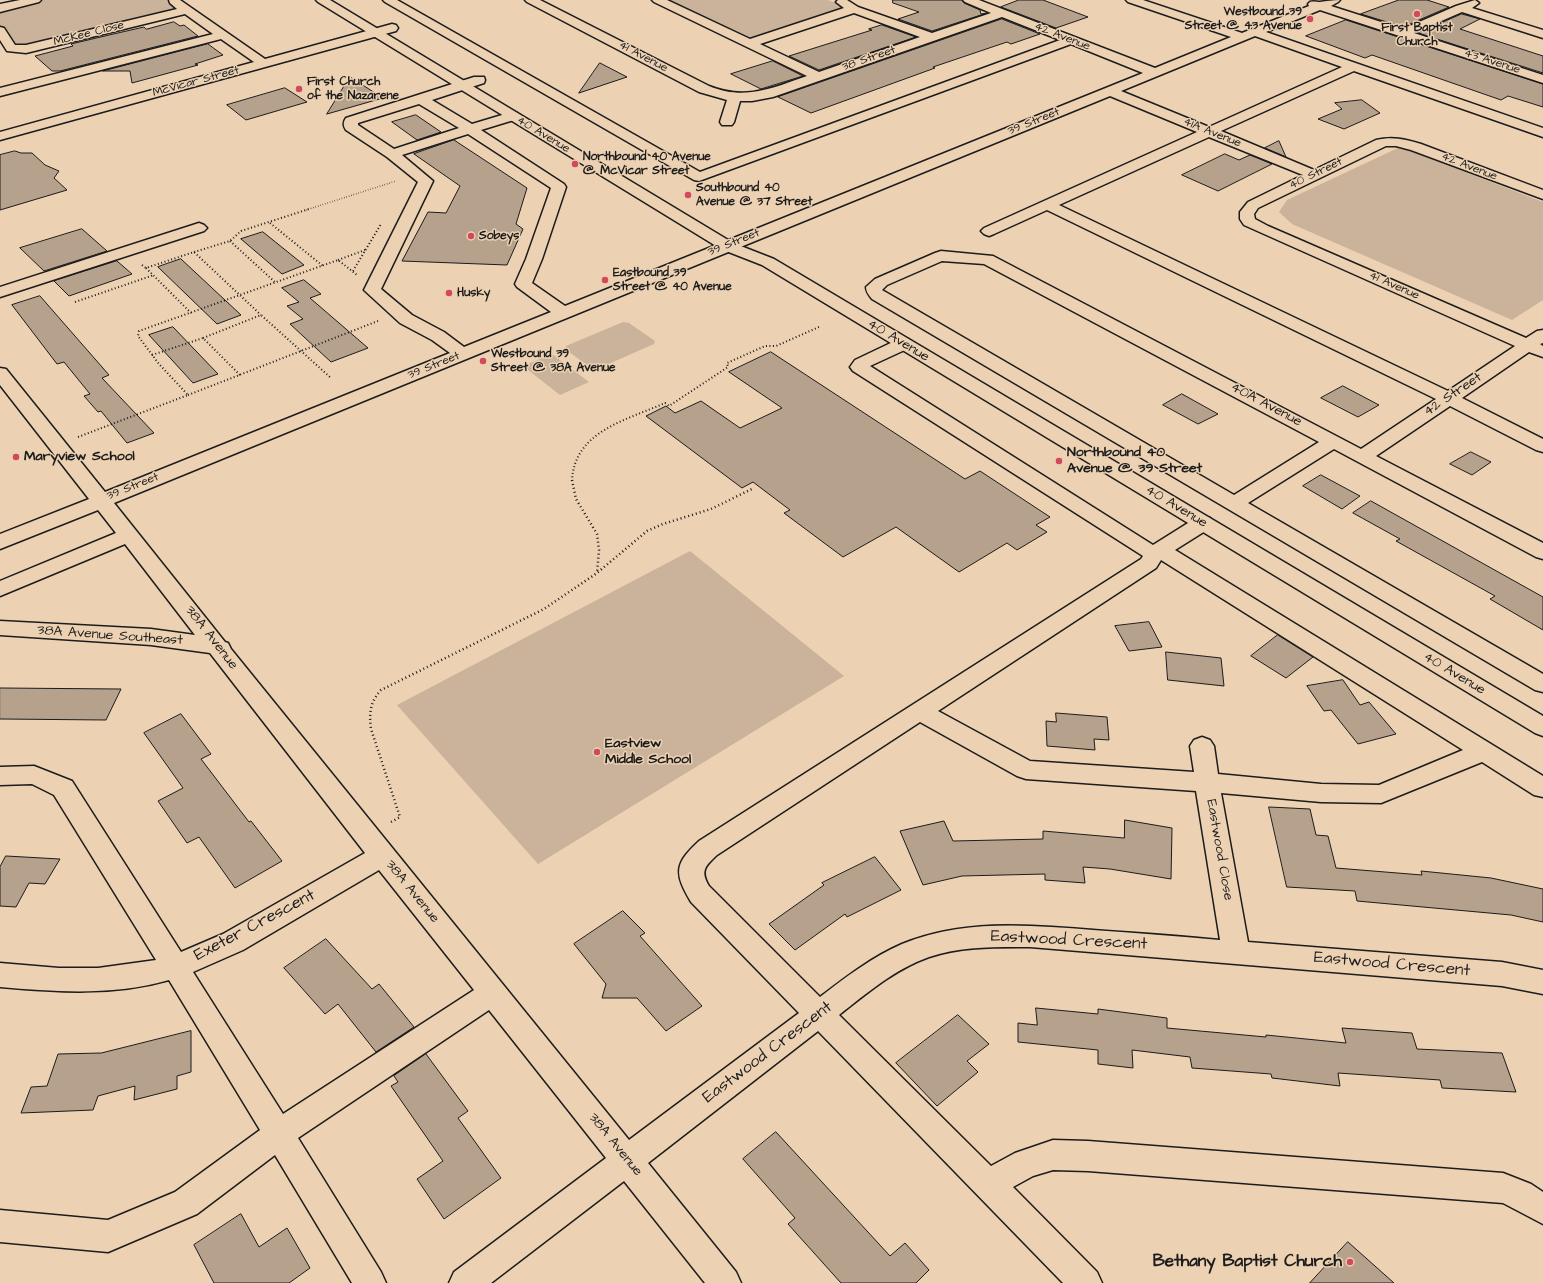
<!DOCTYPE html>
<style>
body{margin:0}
canvas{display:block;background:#ecd1b3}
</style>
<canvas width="1543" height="1283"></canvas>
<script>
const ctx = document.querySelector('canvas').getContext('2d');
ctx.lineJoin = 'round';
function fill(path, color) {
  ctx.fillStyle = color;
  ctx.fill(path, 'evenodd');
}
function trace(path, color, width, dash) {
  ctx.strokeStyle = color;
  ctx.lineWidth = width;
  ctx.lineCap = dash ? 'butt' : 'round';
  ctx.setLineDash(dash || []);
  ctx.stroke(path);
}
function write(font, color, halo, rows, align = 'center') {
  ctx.font = font + ' "Architects Daughter",sans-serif';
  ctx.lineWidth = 3;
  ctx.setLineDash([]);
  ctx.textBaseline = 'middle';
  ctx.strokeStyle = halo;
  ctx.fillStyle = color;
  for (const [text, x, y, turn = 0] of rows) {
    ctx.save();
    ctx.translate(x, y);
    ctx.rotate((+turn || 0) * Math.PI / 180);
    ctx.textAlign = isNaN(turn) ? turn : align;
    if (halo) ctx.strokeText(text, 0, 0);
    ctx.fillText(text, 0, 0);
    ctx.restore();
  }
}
fill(new Path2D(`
 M35,0h138l13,10 -171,39 -15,-18v-23z
 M666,0h162l19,8 -96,32z
 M1400,147l143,55v98l-31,20 -220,-96 -13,-12 8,-12z
 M623,322l6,1 26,18 -1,3 -57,25 -6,-1 -26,-19 1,-3z
 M552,354l37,28 -29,13 -37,-29z
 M690,551l154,125 -306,188 -141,-159z`), '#cab39a');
const building = new Path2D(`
 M893,0h69l2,3 16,7 1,4 6,-1 -55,18 -34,-12 21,-7 -26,-9z
 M1019,0h24l45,17 -32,11 -55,-21z
 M1399,0h28l22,7 -46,20 -42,-13z
 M1462,14l18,5 -20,10 83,27v17l-125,-40z
 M1002,19l38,15 -29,10 -4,-2 -74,25 2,1 -124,45 -33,-16z
 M1346,20l197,64v23l-35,-11 -7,4 -129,-45 -7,3 -59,-22z
 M174,22l6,4 4,-1 14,11 -138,35h-8l-17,-15 38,-10 -2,-2 38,-9 35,-8 2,2z
 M882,25l34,12 -97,33 -30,-14 83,-26 -3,-1z
 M208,44l15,11 -28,9 3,1 -66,18 -2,-12h-27z
 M773,61l30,15 -42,13 -30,-15z
 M600,63l27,14 -48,16z
 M350,77l33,21 -56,16z
 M285,88l22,14 -61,18 -19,-15z
 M1362,100l18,13 -36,16 -26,-10 24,-10 -7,-6z
 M416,115l25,17 -24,8 -25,-18z
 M454,140l73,48 -11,36 7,5 -16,36 -105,-4 26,-49 18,1 14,-27 -46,-32z
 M1279,141l7,16 -21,-9z
 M15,151l6,2h11l13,12 14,6 -5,7 13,12 -67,20v-55z
 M1225,154l14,6 11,-5 22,9 -54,27 -36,-16z
 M82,229l25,22 -63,20 -24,-23z
 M263,232l41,33 -22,9 -41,-35z
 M181,259l60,56 -24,9 -59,-57z
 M117,261l15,13 -63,22 -15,-15z
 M304,280l17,14 -11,4 58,50 -37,14 -41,-38 13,-5 -16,-13 12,-4 -17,-14z
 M40,296l69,79 -7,3 52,55 -27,10 -26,-32 -3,1 -14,-16 6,-2 -26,-32 -7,2 -45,-59z
 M173,327l45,47 -25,9 -44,-48z
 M771,352l194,127 15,-8 70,46 -14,8 11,7 -30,18 -10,-7 -48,29 -63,-45 -53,30 -59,-44 6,-3 -37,-28 -11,6 -96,-72 20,-10 9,7 26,-12 39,27 42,-20 -53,-36z
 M1343,386l36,19 -21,12 -37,-19z
 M1182,394l36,20 -20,10 -35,-19z
 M1471,452l20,10 -19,13 -22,-11z
 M1321,475l39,21 -18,13 -39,-23z
 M1371,501l172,96v33l-53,-31 5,-3 -99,-55 4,-2 -47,-26z
 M1149,622l13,25 -33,4 -14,-25z
 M1278,635l35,22 -27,21 -35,-22z
 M1166,652l55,6 3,28 -56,-6z
 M1343,680l17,25 9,-3 27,32 -38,10 -27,-34 -7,1 -17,-25z
 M0,688l121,1 -15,31 -106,-1z
 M1056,713l51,4 2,23 -15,-1 1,11 -48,-4 -1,-25 10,1z
 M181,714l30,40 -10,5 48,63 2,-1 31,40 -47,27 -36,-51 -12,6 -29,-42 25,-13 -39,-55z
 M1269,807l41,2 6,26 12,1 8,32 86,7 -1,-4 70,7 52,11v33l-32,-7 -154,-14 -2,-10 -68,-4z
 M1125,820l47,8 -1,51 -61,-10 -27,-2 2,16 -40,-3v-6l-83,2 -39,9 -23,-54 44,-10 9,20 90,-2v-8l81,7z
 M6,856l54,3 -15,25 -16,-1 -13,24 -16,-1v-39z
 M875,857l26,33 -54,27 -2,-3 -50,36 -26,-26 55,-39 -2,-2z
 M623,911l22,22 -5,3 62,70 -36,25 -29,-33h-35l4,-14 -32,-40z
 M326,939l46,50 7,-5 35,43 -38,25 -38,-48 -13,10 -41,-46z
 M1036,1008l62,6v-5l69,9v10l99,9v-2l80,8 -4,-15 70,5 5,16 85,4 14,39 -74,-4 -2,-8 -102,-7 2,13 -68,-8 -1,-4 -79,-6 -2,-11 -58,-7 1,18 -35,-4v-14l-80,-8v-19l19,2z
 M958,1015l31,29 -22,17 11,11 -41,34 -41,-43z
 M191,1031v41l-14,4v13l-43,11 1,-14 -37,10 -5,14 -72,3 10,-26 16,-1 11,-32 43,-1z
 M426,1054l42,57 -10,7 43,60 -57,41 -27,-40 26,-18 -52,-75 7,-4 -4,-6z
 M776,1132l114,124 15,-13 24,27 -13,13h-75l-53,-59 7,-6 -52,-59z
 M241,1214l18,33 28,-19 23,40 -21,15h-75l-20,-38z
 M1348,1242l46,41h-84z`);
fill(building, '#b5a18c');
trace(building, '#1c1c1c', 1);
const minor = new Path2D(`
 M20,0h21l-2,2 -39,10v-8z
 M169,0h11l85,59 127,-35 4,1 2,3 -2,3 -396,109v-8l254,-70 -33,-23 -221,57v-8l213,-54 -28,-20 -159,39 -19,-2 -7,-11v-13l4,1 11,17h11l151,-36 -7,-6z
 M383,0h14l303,172 360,-132 -58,-23 -229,80 -21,4h-12l-6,21 -2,3h-10l-2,-3 7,-22 -28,-8 -172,-90 -2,-2h15l169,86c36,15 63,2 98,-10l-153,-74 -2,-2h15l83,39 94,-31 -8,-6 2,-2h9l11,7 74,26 59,-20 -26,-11 -2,-2h16l176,68 76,-31 -103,-35 -2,-2h17l99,33 67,-27 -1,-2 2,-2c4,-1 6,0 10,0 6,-1 13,-2 20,-2l-2,2 -7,4 72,23 53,-23 19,-6 4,3 -7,5 71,22v8l-81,-26 -48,21 129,42v8l-223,-73 -54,22 277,96v9l-189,-66 -133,60 93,39 62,-30c16,-4 30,-1 45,4l122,46v9l-132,-49 -15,-4h-10l-128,62 -4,6 1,5 13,7 258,112 11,-7 6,-1v13l-3,1 3,2v11l-14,-5 -67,46 81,41v13l-7,-2 -86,-44 -74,50 167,87v16l-7,-2 -202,-108 -86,54 295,171v18l-8,-2 -663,-391c-3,-4 -6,-7 -6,-12l9,-8 60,-26 6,-2 52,5 368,193 75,-50 -389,-189 -53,24 -5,2 -5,-2 -3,-3 3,-3 213,-96 -87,-36 -996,407 111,139 3,1 3,6 398,491 170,-127 -108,-111c-17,-29 -17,-38 8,-61l442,-282 2,-3 -290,-185 -3,-4 5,-7 42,-20 6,-1 6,1 3,4 -3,4 -39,18 283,179 43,-27 7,-1 7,1 3,5 -3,5 -35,22 368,226v21l-9,-2 -52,-33 -101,41 -60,-1 -100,-9 27,149 254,20 41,8v24l-41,-8 -472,-39c-33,0 -69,-1 -101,10 -34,12 -62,36 -90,58l152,151 24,-13 38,-13 35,1 415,32 28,11 12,8v32l-40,-21 -415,-32 -35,-1 -20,6 -20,11 84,85 5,11h-39l-245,-252 -170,132 88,109 5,11h-36l-81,-102 -133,102h-42l5,-11 152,-114 -117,-148 -191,128 83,134 5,11h-34l-77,-128 -78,59 -89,38 -108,-10v-32l108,10 67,-28 85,-62 -91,-150c-56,16 -112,12 -169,7v-24l59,5h39l58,-8 -102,-165 -22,-11 -32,1v-18l34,-1 38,15 109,171 42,-18 142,-81 -155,-200 -59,-8 -151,-10v-14l151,8 44,6 -70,-91 -125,52v-15l116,-48 -18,-23 -98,39v-15l89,-35 -89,-114v-17l6,1 99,123 345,-139 -18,-13 -32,-17 -36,-33 54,-108 -31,-25 -41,-27c-3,-4 -3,-8 0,-12l128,-41h10l1,3 -1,3 -52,17 40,24 40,-12 5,1 2,3 -2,3 -36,11 83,54 2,3 -24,72 -10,24 33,23 578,-233 -72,-29 -372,137 -5,-1 -309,-178zM854,13l66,24 -101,35 -59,-28zM1255,36l87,31 -133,60 -88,-36zM419,104l40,24 -65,21 -36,-24v-2zM468,134l83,54 -25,71 -11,25 2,3 34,25 -87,35 -20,-15 -32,-17 -31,-26 52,-108 -31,-26zM1209,137l94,38 -55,27 -8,10v7l4,6 271,121 -67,45 -389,-186zM942,261l42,3 335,178 -85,53 -352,-205 5,-5zM1161,560l302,190 -84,35 -58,-1 -103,-10 -4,-28 -4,-6 -8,-3 -8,3 -4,6 4,26 -164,-11 -92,-50 218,-143zM920,722l97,54 9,3 170,12 24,149c-42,-4 -84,-7 -127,-10 -65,-5 -129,-11 -191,14 -30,13 -56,33 -82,53l-111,-111c-9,-15 -4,-20 8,-31zM379,870l95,120 -191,124 -90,-142 50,-22z
 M199,223l5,2 3,3 -3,3 -204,66v-10z`);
const major = new Path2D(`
 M316,0h14l403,243 41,16 769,457v20l-8,-3 -773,-468 -41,-16 -403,-247z`);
trace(minor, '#1c1c1c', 3);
trace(major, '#1c1c1c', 3);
trace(new Path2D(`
 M306,210l90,-29`), '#1c1c1c', 1.5, [0.5, 2]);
trace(new Path2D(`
 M270,223l53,43
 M230,241l46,42
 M194,252l36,-11 11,-10 68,-22
 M338,260l27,-10
 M142,265l4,3 48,-16 67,63
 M146,268l45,45
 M353,271l28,-47
 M75,302l79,-27
 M203,338l58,-23 70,63
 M152,355l51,-17 37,37
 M188,395l190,-74
 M78,437l110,-42 -29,-31 -21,-28 1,-5 199,-71 19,15
 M572,481c2,-50 55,-61 93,-78l4,3 59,-39 -1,-4 38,-17h11l43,-19`), '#1c1c1c', 2, [1, 2.5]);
trace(new Path2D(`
 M572,480l4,19 21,35 2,16 -2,23
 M391,822l9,-5 -29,-88c-2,-16 -1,-27 10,-39l163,-81 53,-36 50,-42 16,-7 48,-15 41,-20`), '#1c1c1c', 2.5, [1, 3]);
fill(minor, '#ecd1b3');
fill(major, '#ecd1b3');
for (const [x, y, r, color] of [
 [1417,14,4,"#d1495b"],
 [1310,19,4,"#d1495b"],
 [299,89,4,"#d1495b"],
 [575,164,4,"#d1495b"],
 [688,195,4,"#d1495b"],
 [471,236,4,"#d1495b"],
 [605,280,4,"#d1495b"],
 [449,293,4,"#d1495b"],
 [483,361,4,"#d1495b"],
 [16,457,4,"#d1495b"],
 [1059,461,4,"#d1495b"],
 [597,752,4,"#d1495b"],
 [1350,1262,4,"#d1495b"]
]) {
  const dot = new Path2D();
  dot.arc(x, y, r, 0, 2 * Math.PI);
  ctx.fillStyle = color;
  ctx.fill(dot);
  trace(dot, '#ecd1b3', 1.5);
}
write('bold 12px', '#1c1c1c', '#ecd1b3', [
 ["Westbound 39",1302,12,"right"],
 ["Street @ 43 Avenue",1302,26,"right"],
 ["First Baptist",1417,28,"center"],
 ["Church",1417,42,"center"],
 ["First Church",307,82],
 ["of the Nazarene",307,96],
 ["Northbound 40 Avenue",583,157],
 ["@ McVicar Street",583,171],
 ["Southbound 40",696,188],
 ["Avenue @ 37 Street",696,202],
 ["Sobeys",479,236],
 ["Eastbound 39",613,273],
 ["Street @ 40 Avenue",613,287],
 ["Husky",457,293],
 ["Westbound 39",491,354],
 ["Street @ 38A Avenue",491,368]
], 'left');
write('12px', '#1c1c1c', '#ecd1b3', [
 ["McKee Close",89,34,-14],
 ["42 Avenue",1062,37,21],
 ["41 Avenue",643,57,28],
 ["38 Street",869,59,-19],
 ["43 Avenue",1492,62,18],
 ["McVicar Street",196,82,-15],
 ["39 Street",1034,122,-22],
 ["41A Avenue",1212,133,22],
 ["40 Avenue",543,135,31],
 ["42 Avenue",1469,167,21],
 ["40 Street",1316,174,-26],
 ["39 Street",734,243,-22],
 ["41 Avenue",1394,286,24],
 ["39 Street",434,366,-22],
 ["39 Street",133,487,-22]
]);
write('14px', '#1c1c1c', '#ecd1b3', [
 ["40 Avenue",898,341,31],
 ["42 Street",1453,395,-34],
 ["40A Avenue",1266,405,28],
 ["40 Avenue",1176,507,31],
 ["38A Avenue Southeast",110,636,4],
 ["38A Avenue",211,638,52],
 ["40 Avenue",1454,674,31],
 ["Eastwood Close",1219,850,80],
 ["38A Avenue",412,892,51],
 ["38A Avenue",615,1145,51]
]);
write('bold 14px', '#1c1c1c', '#ecd1b3', [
 ["Northbound 40",1067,453],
 ["Avenue @ 39 Street",1067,469],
 ["Maryview School",24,457],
 ["Eastview",605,744],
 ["Middle School",605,760]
], 'left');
write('17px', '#1c1c1c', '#ecd1b3', [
 ["Exeter Crescent",255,926,-28],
 ["Eastwood Crescent",1069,941,3],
 ["Eastwood Crescent",1392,965,5],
 ["Eastwood Crescent",768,1053,-37]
]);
write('bold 17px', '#1c1c1c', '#ecd1b3', [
 ["Bethany Baptist Church",1342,1262]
], 'right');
</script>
